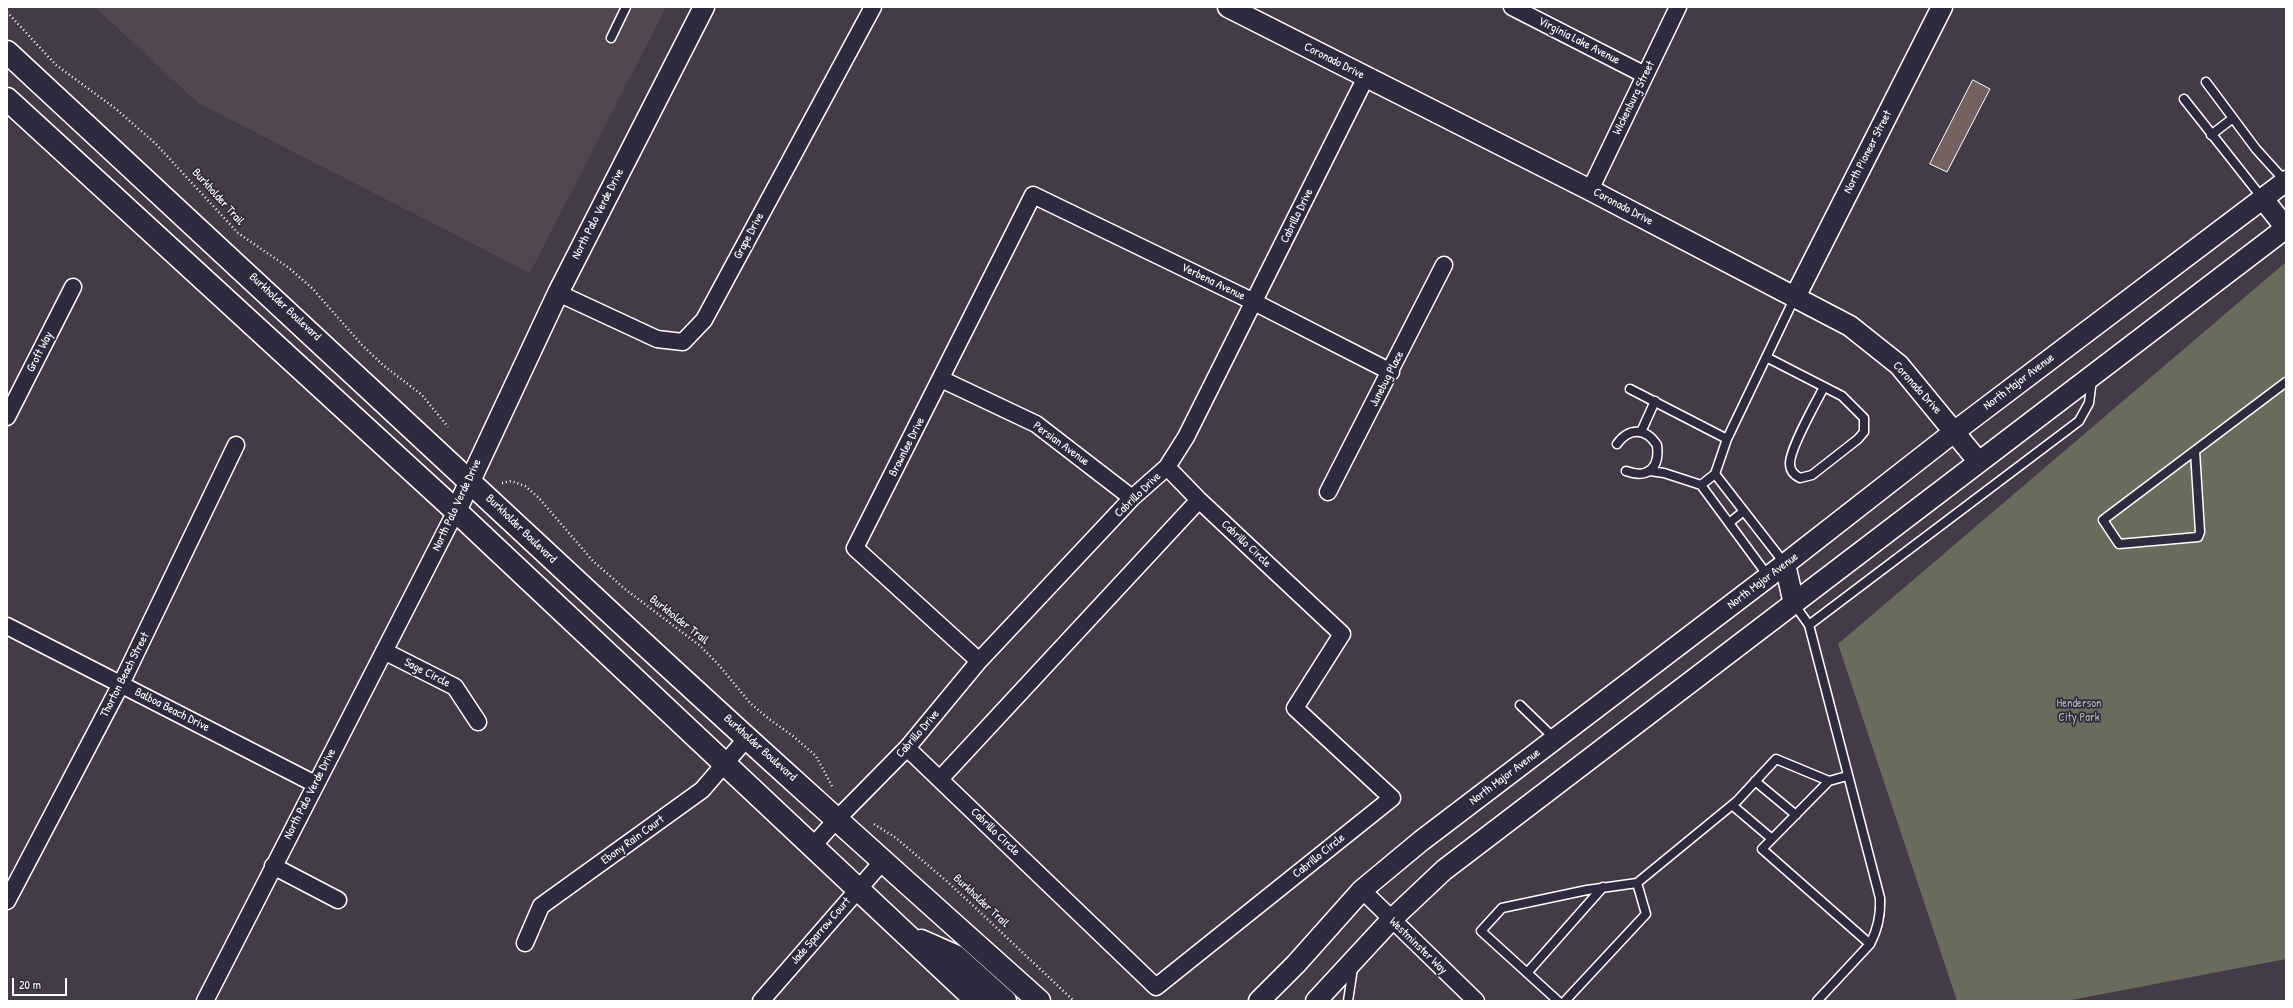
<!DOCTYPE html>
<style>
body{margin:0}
#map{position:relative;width:2293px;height:1008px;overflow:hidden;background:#443b48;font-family:"Patrick Hand",sans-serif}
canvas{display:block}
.frame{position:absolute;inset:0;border:8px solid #fff;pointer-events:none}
.scale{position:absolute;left:12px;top:978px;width:55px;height:18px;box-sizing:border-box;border:2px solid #fff;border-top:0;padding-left:5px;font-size:12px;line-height:14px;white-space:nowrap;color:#fff;-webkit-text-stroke:3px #2f2a3d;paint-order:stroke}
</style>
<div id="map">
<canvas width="2293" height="1008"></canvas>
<div class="frame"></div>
<div class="scale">20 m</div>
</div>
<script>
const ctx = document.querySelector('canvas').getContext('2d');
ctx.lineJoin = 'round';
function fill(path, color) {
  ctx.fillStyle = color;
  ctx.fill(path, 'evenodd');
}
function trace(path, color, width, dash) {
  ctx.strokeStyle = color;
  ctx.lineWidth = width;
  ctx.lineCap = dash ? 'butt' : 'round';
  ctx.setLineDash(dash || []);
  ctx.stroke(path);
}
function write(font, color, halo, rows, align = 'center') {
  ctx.font = font + ' "Patrick Hand",sans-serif';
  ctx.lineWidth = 3.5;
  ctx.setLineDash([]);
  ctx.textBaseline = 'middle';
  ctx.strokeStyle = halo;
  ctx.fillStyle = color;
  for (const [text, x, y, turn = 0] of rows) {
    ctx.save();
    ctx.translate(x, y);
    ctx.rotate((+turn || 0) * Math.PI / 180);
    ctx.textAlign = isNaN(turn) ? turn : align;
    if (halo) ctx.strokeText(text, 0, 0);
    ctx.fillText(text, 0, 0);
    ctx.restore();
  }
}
fill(new Path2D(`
 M95,7h571l-136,266 -332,-170z`), '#524750');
fill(new Path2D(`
 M2286,262v697l-220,42h-109l-119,-357z`), '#696b5d');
const building = new Path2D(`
 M1973,80l17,9 -43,83 -17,-8z`);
fill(building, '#746261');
trace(building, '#fff', 1);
const service = new Path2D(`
 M611,38l15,-31
 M2206,82l50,67 29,32
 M2184,99l79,100
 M2211,135l22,-17
 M1766,357l76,39 22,22v14l-6,7 -46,36 -12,3c-6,-3 -10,-7 -10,-14 -1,-14 26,-62 34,-77
 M1630,389l97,50
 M1641,432l14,-31
 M1617,444c12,-17 29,-16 40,1 3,23 -9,34 -31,26
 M2195,451l5,81 -2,5 -79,7 -16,-24 183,-138
 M1650,471l14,2 37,12 14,-11 12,-35 68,-142
 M1715,474l70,90
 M1701,485l67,91
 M1729,523l15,-12
 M1794,604l15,21 71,273c1,17 -2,31 -10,46l-53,57
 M1809,625l270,-204 10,-18 3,-24
 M1520,705l34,33
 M1755,781l41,34
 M1829,781l-67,68 108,95
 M1732,805l40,34
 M1527,973l76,-86
 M1348,1001l5,-33
 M1558,1001l-77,-70 21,-23 85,-18 50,-7 100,-82 39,-42 53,22 18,-5
 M1565,1001l81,-87 -9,-31`);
const minor = new Path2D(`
 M1512,7l133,68
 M1590,190l88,-183
 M558,293l99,46 26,3 21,-22 169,-313
 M941,379l95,45 96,74
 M7,417l66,-130
 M1328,492l116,-227
 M7,626l308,158
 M384,651l71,36 23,35
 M979,661l-124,-113 178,-353 221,107 137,70
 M907,748l249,239 236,-189 -97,-90 47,-74 -143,-134 -32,-33
 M940,779l259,-279
 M812,847l25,-28 70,-71 72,-87 153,-163 35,-31 19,-30 180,-360
 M273,866l65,34
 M1362,890l114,111
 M7,901l114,-217 115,-239
 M525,943l16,-37 161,-116 45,-52
 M205,1001l251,-490
 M761,1001l122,-140`);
const tertiary = new Path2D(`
 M1228,7l362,183 260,136 49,39 79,96
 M2263,199l23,29
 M1795,297l147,-290
 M456,511l102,-218 146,-286
 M1785,564l9,40
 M1259,1001l37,-37 66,-74 59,-49 364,-277 169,-132 332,-251
 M1316,1001l75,-81 53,-50c281,-213 560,-429 842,-642`);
const secondary = new Path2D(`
 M7,52c194,178 386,358 578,537 150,140 302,276 454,412
 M7,99l449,412 521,490
 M921,941l34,15 50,45`);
trace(service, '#fff', 11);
trace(minor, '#fff', 19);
trace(tertiary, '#fff', 23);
trace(secondary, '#fff', 25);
trace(new Path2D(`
 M7,12l49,53 60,44 40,35 82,89 51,35 23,20 50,57 21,20 39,30 26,32
 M502,483l9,-2 14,5 13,11 55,64 32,28 74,56 19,19 32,39 19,16 24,17 23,20 17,32
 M874,824l22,14 54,46 124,117`), '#fff', 2.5, [1, 3]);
trace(service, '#2f2a3d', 8);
trace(minor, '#2f2a3d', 16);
trace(tertiary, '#2f2a3d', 20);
trace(secondary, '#2f2a3d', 22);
write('12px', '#fff', '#2f2a3d', [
 ["Virginia Lake Avenue",1579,41,27],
 ["Coronado Drive",1334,61,27],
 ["Wickenburg Street",1634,98,-64],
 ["North Pioneer Street",1868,152,-63],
 ["Burkholder Trail",218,197,48],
 ["Coronado Drive",1623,207,28],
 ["North Palo Verde Drive",598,214,-63],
 ["Cabrillo Drive",1297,216,-64],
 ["Grape Drive",749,236,-62],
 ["Verbena Avenue",1213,282,26],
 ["Burkholder Boulevard",285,307,43],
 ["Groft Way",40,352,-63],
 ["Junebug Place",1387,379,-63],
 ["North Major Avenue",2019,382,-37],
 ["Coronado Drive",1917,388,48],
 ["Persian Avenue",1061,444,36],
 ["Brownlee Drive",907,447,-63],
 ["Cabrillo Drive",1138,495,-44],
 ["North Palo Verde Drive",457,505,-65],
 ["Burkholder Boulevard",521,529,44],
 ["Cabrillo Circle",1246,544,43],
 ["North Major Avenue",1763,581,-37],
 ["Burkholder Trail",679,620,38],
 ["Sage Circle",427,673,27],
 ["Thorton Beach Street",125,675,-63],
 ["Balboa Beach Drive",172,710,27],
 ["Cabrillo Drive",918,734,-49],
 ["Burkholder Boulevard",760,748,42],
 ["North Major Avenue",1505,777,-37],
 ["North Palo Verde Drive",310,794,-63],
 ["Cabrillo Circle",995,832,44],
 ["Ebony Rain Court",633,840,-36],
 ["Cabrillo Circle",1319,856,-39],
 ["Burkholder Trail",981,901,43],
 ["Jade Sparrow Court",821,931,-49],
 ["Westminster Way",1418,946,44]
]);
write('12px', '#b4b5ae', '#2f2a3d', [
 ["Henderson",2079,704],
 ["City Park",2079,718]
]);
</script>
